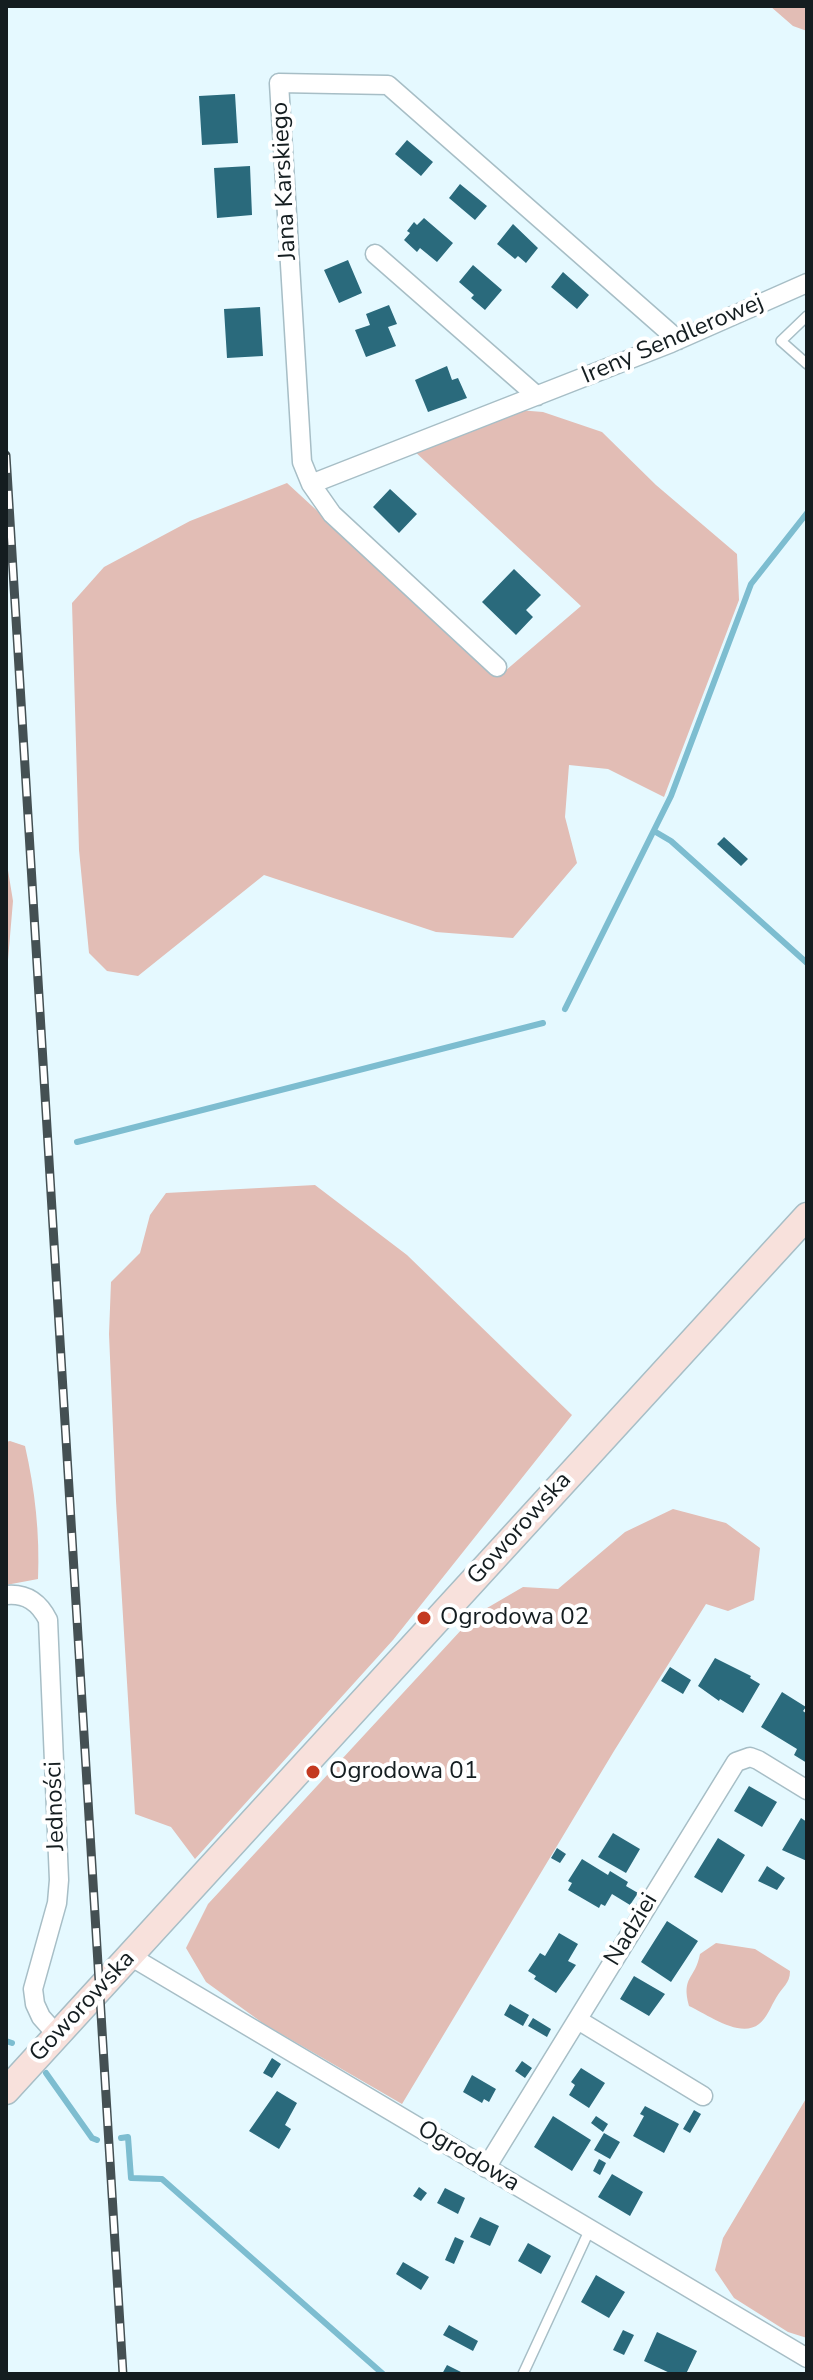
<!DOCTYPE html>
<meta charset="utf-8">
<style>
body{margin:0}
#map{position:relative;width:813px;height:2380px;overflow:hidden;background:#e5f9ff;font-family:"Nunito Sans",sans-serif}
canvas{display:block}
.frame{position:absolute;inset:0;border:8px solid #141d20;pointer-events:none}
</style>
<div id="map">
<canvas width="813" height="2380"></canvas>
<div class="frame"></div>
</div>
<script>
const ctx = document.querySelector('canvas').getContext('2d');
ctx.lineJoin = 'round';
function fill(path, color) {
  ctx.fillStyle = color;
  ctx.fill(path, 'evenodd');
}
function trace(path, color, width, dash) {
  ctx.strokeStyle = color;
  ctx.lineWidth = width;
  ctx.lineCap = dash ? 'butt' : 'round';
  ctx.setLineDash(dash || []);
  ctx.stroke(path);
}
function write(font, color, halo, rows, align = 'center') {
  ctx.font = font + ' "Nunito Sans",sans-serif';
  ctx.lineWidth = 8;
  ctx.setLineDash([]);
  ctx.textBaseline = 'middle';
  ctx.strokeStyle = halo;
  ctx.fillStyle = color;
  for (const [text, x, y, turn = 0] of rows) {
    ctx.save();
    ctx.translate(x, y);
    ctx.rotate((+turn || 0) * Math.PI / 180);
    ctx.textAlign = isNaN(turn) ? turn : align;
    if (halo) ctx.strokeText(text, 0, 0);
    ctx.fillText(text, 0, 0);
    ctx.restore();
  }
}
fill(new Path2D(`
 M770,6h37v25l-14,-5z
 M493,408l50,4 59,20 54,53 81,69 2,46 -75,197 -56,-28 -39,-4 -4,52 12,46 -64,75 -77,-6 -172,-57 -126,101 -31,-5 -18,-18 -10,-103 -7,-247 32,-36 86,-46 97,-38 211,194 83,-71 -169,-157z
 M6,858l7,43 -7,82z
 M315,1185l92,70 165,160 -179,225 -198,219 -24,-32 -36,-13 -19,-313 -7,-167 2,-52 29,-29 10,-38 16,-22z
 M10,1441l15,5c10,44 15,88 13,133l-32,6v-143z
 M673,1509l53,14 34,25 -6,52 -26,11 -22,-7 -92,147 -212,353 -138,-80 -58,-42 -20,-34 22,-44 267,-289 48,-28 35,2 67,-57z
 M716,1943l39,6 35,22c0,13 -8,16 -14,27 -5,8 -9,20 -17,26 -19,15 -52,-10 -70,-18 -8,-30 6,-26 11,-52z
 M807,2097v241l-19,-6 -54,-34 -19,-28 8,-32z`), '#e2bdb5');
trace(new Path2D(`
 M654,831l17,10 136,122
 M565,1009l106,-213 80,-212 56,-71
 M77,1142l466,-119
 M6,2041l6,2
 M46,2073l46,65 5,2
 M121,2138l7,-1 3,41 31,1 221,195`), '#7dbdd0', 6);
fill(new Path2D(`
 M235,94l3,49 -36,2 -3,-49z
 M407,140l26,22 -12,14 -26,-22z
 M250,166l2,49 -35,3 -3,-50z
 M460,184l27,22 -12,14 -26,-22z
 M424,218l29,25 -16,19 -17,-14 -3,4 -13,-12 6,-7 -3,-2 7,-9 3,3z
 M513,224l25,24 -12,15 -8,-7 -3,3 -18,-15z
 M348,260l14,33 -23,10 -15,-33z
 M473,265l29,25 -17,20 -14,-12 3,-3 -15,-13z
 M563,272l26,23 -12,14 -26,-22z
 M389,305l8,19 -9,3 8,19 -30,11 -11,-27 15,-5 -4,-11z
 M260,307l3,49 -36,2 -3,-49z
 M447,366l5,14 6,-2 9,20 -39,14 -13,-32z
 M390,489l27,25 -18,19 -26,-26z
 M514,569l27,26 -15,15 7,7 -17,18 -34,-33z
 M724,837l24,22 -7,7 -24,-22z
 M715,1658l36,18 -1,2 10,6 -17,29 -23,-14 -1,2 -21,-15z
 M670,1667l21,13 -8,14 -22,-13z
 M782,1692l24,15 -3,4 4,3v49l-13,-8 3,-6 -36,-22z
 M749,1786l28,16 -15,25 -28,-16z
 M801,1818l6,4v39l-25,-11z
 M613,1833l27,16 -14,24 -28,-16z
 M718,1838l27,17 -23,38 -28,-16z
 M557,1848l9,6 -6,9 -9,-5z
 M582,1859l26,16 2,-4 18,11 -2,4 12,7 -8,12 -18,-11 -7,12 -4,-2 -2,4 -31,-18 4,-7 -4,-2z
 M767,1866l18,12 -8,12 -19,-9z
 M667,1921l31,20 -27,41 -30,-20z
 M559,1933l19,11 -10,17 8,4 -20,28 -22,-14 2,-3 -8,-5 12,-18 5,3z
 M634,1976l31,18 -16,22 -29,-17z
 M510,2004l19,11 -6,11 -19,-11z
 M533,2018l18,11 -4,8 -19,-11z
 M272,2058l9,6 -9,14 -9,-5z
 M522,2061l10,7 -7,10 -10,-7z
 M581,2068l24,15 -16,25 -20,-13 6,-10 -4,-3z
 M472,2075l24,14 -7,13 -5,-3 -2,4 -19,-11z
 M277,2091l20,12 -12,22 6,4 -12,20 -30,-18z
 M645,2106l34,18 -15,29 -31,-17 11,-20 -4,-2z
 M694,2110l7,4 -11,19 -7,-4z
 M553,2116l38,24 -19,31 -38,-24z
 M596,2116l12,8 -5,8 -12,-9z
 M604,2133l16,9 -10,17 -16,-9z
 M599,2159l7,4 -6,12 -7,-4z
 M612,2174l31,18 -13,24 -32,-19z
 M419,2187l8,6 -6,8 -8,-5z
 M445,2188l20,10 -7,16 -21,-11z
 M480,2217l19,9 -9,20 -20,-9z
 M455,2237l9,4 -10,23 -9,-4z
 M528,2243l23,13 -10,18 -23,-13z
 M403,2262l26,15 -8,13 -25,-16z
 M596,2275l29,17 -16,26 -28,-16z
 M449,2325l29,16 -5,10 -30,-16z
 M623,2330l11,5 -10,20 -11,-5z
 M657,2332l40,19 -11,23h-14l-28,-13z
 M447,2365l18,9h-23z`), '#2a6a7c');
const service = new Path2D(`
 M807,316l-26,25 26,23
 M523,2374l67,-145`);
const minor = new Path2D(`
 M375,254l162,142
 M311,484l360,-141 136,-60
 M497,667l-165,-153 -21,-30 -9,-22 -23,-379 109,2 290,255
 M6,1595c20,-2 33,7 42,25l11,260 -2,23 -24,86 2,15 6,13 16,18
 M130,1956l677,402
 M578,2020l125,76
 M486,2168l250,-406 14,-5 8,3 49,30`);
const secondary = new Path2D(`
 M6,2091l801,-875`);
trace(service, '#a7bec6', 12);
trace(minor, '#a7bec6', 21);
trace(secondary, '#a7bec6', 29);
trace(service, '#fff', 9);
trace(minor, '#fff', 18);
trace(secondary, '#f8e1dc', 26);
const rail = new Path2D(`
 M6,455l117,1919`);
trace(rail, '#445053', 9);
trace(rail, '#fff', 6, [18]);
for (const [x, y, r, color] of [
 [424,1618,8,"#c43920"],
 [313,1772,8,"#c43920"]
]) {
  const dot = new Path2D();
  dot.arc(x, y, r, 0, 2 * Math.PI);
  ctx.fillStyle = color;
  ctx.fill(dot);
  trace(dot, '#fff', 3);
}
write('24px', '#141d20', '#fff', [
 ["Jana Karskiego",285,181,-93],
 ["Ireny Sendlerowej",673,340,-23],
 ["Goworowska",520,1529,-48],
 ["Jedności",56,1806,-92],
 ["Nadziei",632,1930,-59],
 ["Goworowska",83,2007,-47],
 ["Ogrodowa",468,2157,31]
]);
write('24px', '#141d20', '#fff', [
 ["Ogrodowa 02",440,1618],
 ["Ogrodowa 01",329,1772]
], 'left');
</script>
